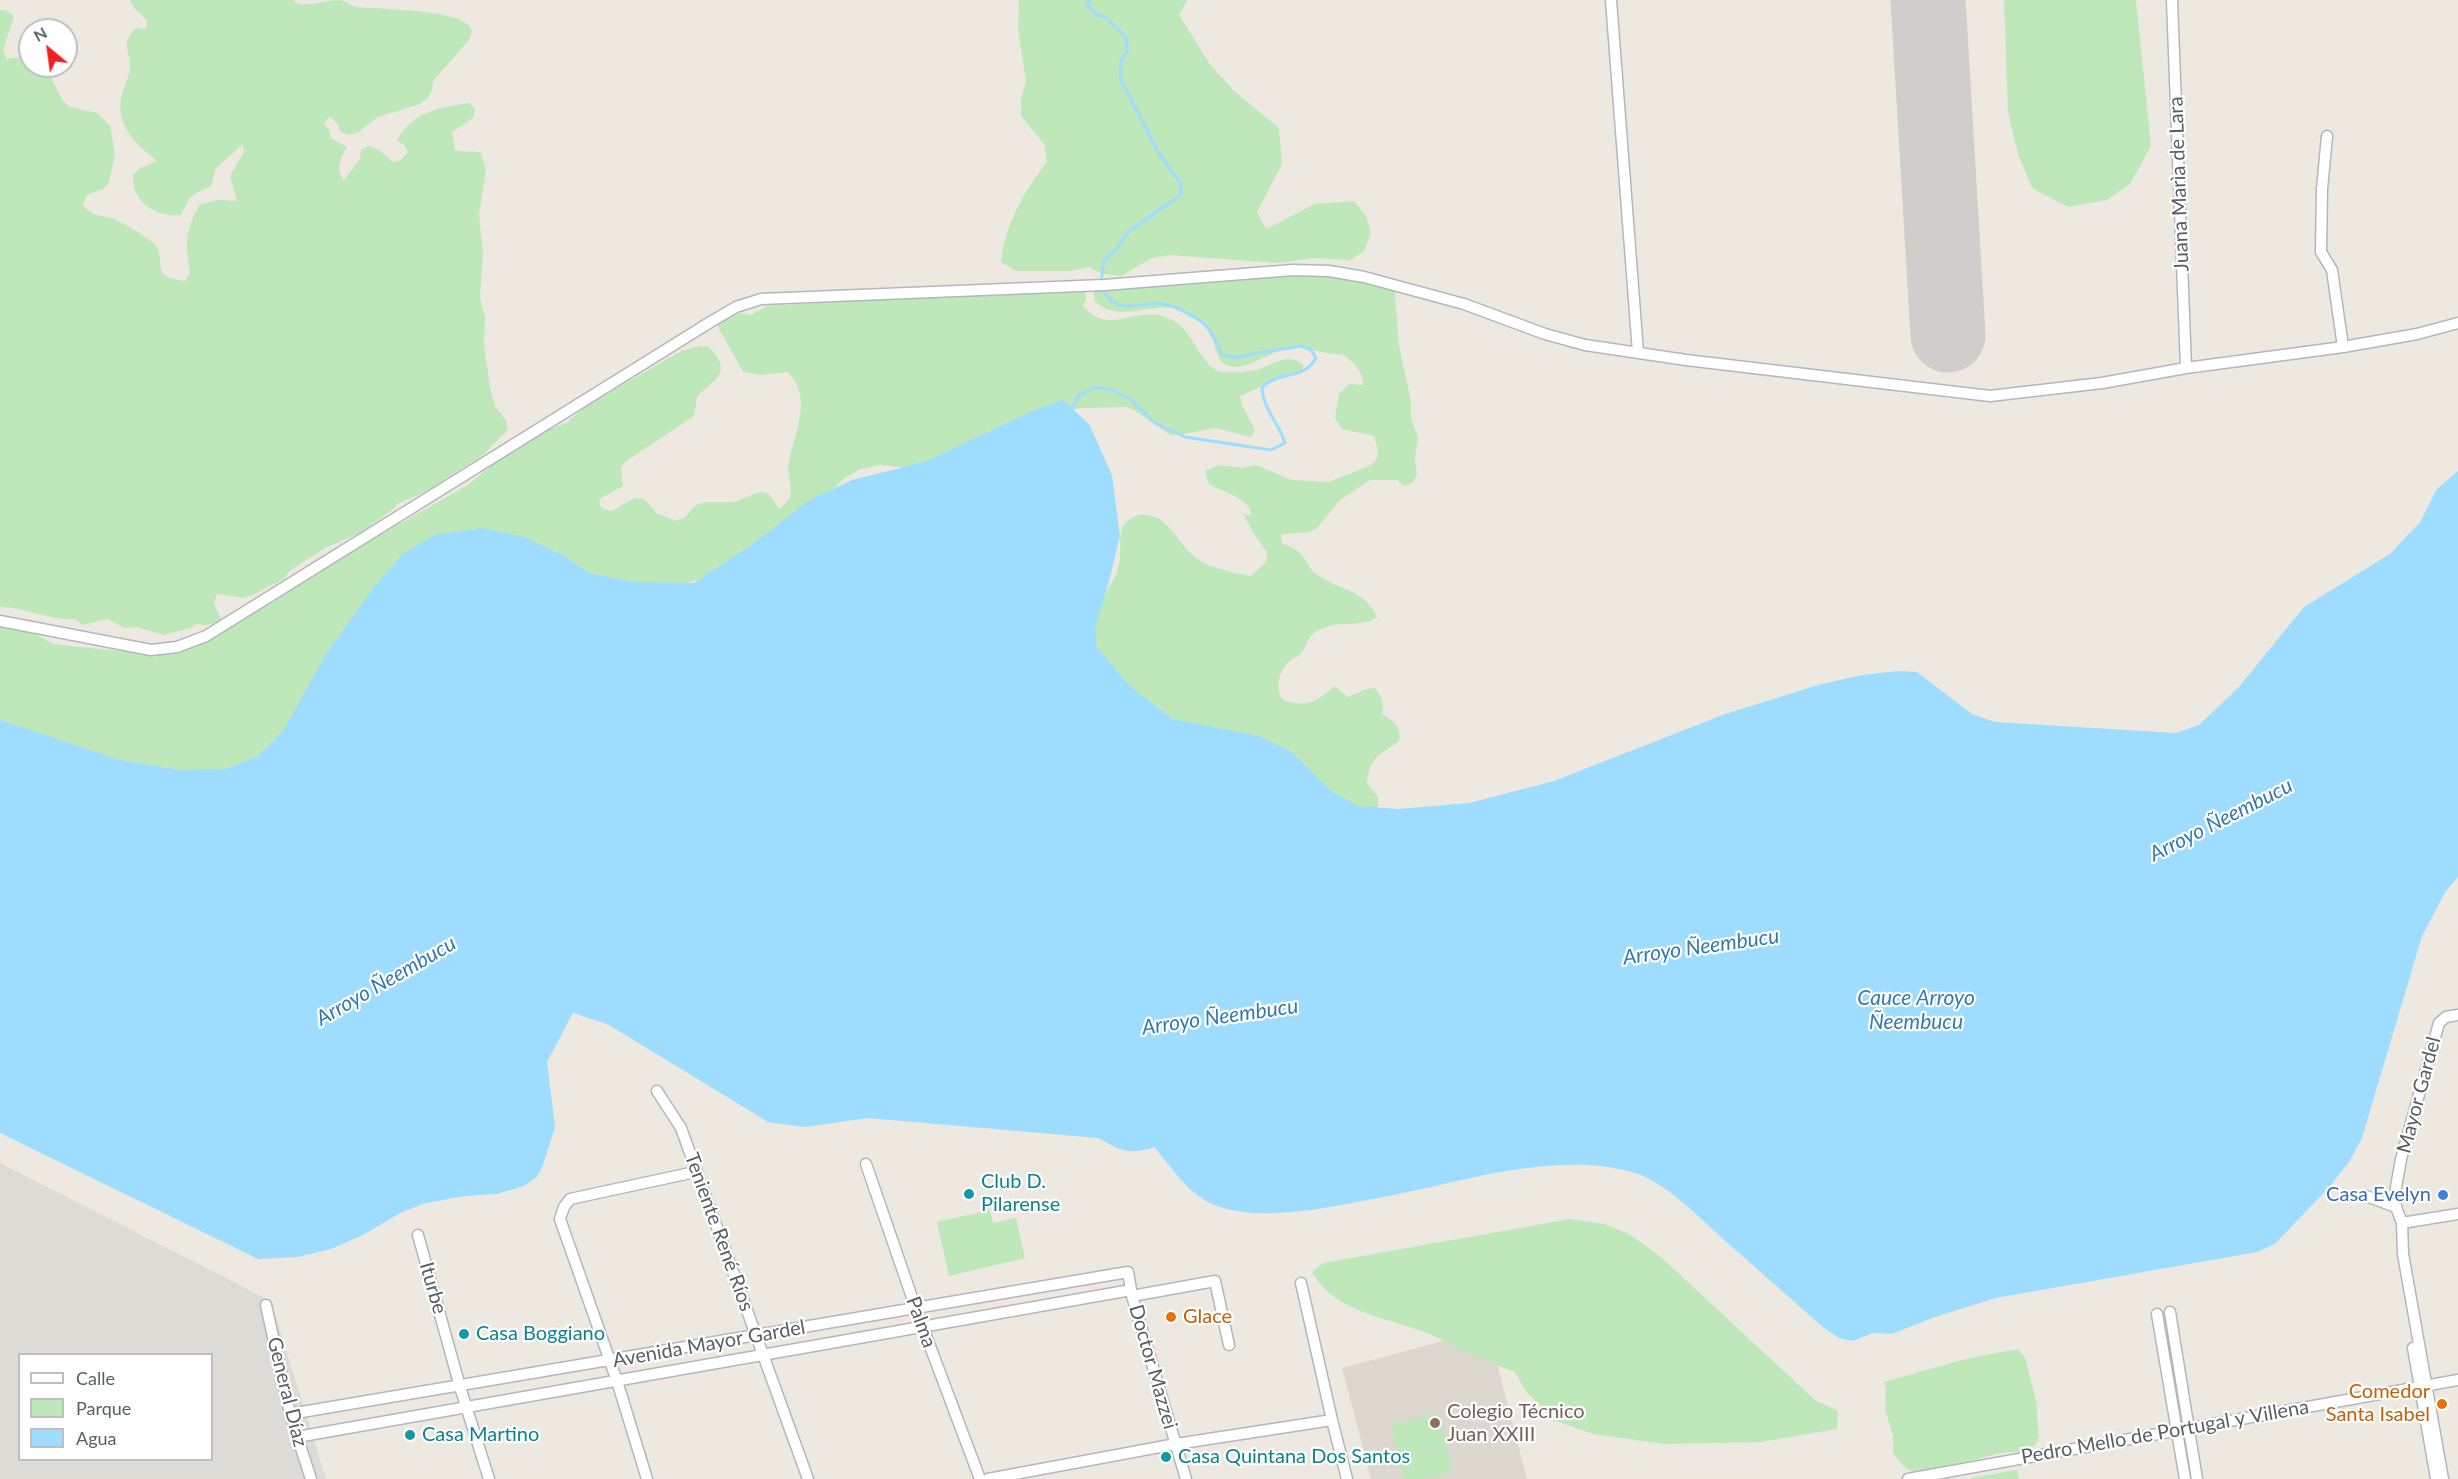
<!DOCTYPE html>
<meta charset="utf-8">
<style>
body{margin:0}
#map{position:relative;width:2458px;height:1479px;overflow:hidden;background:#ede9e0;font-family:Lato,sans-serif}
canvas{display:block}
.legend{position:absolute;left:18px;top:1353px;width:195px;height:108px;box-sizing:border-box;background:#fff;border:2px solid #bdbfc0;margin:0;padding:8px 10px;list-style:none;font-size:18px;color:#595e62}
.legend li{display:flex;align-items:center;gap:12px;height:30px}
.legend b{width:30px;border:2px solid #bdbfc0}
.north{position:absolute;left:18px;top:18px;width:60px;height:60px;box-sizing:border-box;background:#fff;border:2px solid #bdbfc0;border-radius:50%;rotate:331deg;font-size:16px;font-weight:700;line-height:24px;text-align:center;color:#595e62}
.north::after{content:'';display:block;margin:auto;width:21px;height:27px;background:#f32022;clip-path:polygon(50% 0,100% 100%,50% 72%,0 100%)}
</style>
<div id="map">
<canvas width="2458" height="1479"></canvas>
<ul class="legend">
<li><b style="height:8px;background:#fff"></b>Calle</li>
<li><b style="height:16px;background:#bee7ba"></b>Parque</li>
<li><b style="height:16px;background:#9eddff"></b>Agua</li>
</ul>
<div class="north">N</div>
</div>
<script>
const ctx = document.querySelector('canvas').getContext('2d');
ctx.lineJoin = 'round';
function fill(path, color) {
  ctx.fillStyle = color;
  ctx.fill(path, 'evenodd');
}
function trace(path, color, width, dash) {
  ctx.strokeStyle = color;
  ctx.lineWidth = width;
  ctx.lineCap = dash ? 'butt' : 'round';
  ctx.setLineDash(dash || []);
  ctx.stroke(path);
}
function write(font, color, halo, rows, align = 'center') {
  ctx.font = font + ' Lato,sans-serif';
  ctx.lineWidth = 4.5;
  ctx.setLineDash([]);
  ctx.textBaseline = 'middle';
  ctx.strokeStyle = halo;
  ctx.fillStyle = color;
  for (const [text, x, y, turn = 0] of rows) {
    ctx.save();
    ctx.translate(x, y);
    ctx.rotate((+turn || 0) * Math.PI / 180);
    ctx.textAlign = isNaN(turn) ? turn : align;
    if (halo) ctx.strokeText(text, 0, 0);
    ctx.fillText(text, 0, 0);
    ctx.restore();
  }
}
fill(new Path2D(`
 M0,1163l271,138 55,178h-326zM20,1354h192v106h-192z`), '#dddbd5');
fill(new Path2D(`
 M1488,1329l39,150h-156l-29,-111z`), '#ddd8cf');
fill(new Path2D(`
 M130,0h165l-1,3c16,4 30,-3 46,-3 6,1 11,6 17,7 23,2 95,3 110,17 3,2 4,5 5,8l-3,8 -36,41 -1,9 -4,8 -8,6 -42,13 -21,16 -9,2 -8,-4 -3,-8 -7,-6 -7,6 6,7 2,8 16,9c-7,12 -12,21 -3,33l16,-21 1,-9 9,-4 9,4 14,12 8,-2 7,-8 -4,-7 -7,-5c15,-28 44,-33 73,-37l5,7 -2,8 -21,14 3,18c9,3 17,0 26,3l5,17 -7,45 4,37 -3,46 5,19 -1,27 6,44 5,18 11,14 2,9 -25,26 -60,38 -26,11 -1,3 -36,26 -33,14 -38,24 -5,8 -32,16 -8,3 -27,-4 -3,9 7,16c-8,6 -14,7 -25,5l-5,4 -27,7 -27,-8 -13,1 -16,-9 -26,6 -7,-6c-26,2 -49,-12 -75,-12v-597h6l8,6 -11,34 4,9 19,-3 4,2v8h15l18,35 7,6 27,6 13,13 5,28 -6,28 -6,7 -16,6 -4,9c8,14 18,10 31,15 9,4 34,18 40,25 15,17 -8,32 31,37l5,-8c-5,-28 -5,-43 10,-69l19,-4 18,1 -7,-25 14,-24 -1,-8 -27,24 -5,18c-22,11 -19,7 -30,29 -25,3 -50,-14 -48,-40l7,-7 17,-7c-21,-17 -43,-36 -35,-67 2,-9 8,-18 8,-27 0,-18 -10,-23 6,-39l10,1 1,-9 -13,-12z
 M1019,0h168l-8,15 30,48 25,28 45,37 3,36 -25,48 9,17 49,-25 39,-3 12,15 5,17 -7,18 -14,9 -36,-2 -36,5 -109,-8 -17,3 -31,18 -17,-2 -16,-7 -17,4h-55l-15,-9c3,-36 24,-72 46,-100l-3,-18 -23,-28v-17l5,-18 -8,-52z
 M2004,0h132l15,146 -21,38 -23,16 -39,7 -36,-19 -14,-34 -10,-42z
 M1358,274l22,1 14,4 5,67 12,55v18l7,18 -3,20 2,18 -5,8 -8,3 -7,-6h-27l-30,20 -23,28 -8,4 -28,2 1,9c5,3 13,5 17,9 7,6 9,16 17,22 21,15 51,17 61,43 -16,11 -36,3 -54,11 -19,8 -13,16 -23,27 -3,2 -6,2 -8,4 -13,11 -18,27 -9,41 23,8 34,2 51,-14l14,11 18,-8 9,-1c7,9 10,15 7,26 12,8 20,12 17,27 -19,15 -29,14 -32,42l11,14v9l-5,8 -169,-78 -101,-56 -16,-60c10,-17 27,-35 32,-55 3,-12 -1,-25 3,-36 3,-8 10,-12 17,-14 30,-4 39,32 60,45 16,9 35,13 52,16l15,-14 1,-10 -13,-18 -11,-20 8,2c1,-18 -30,-24 -42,-32l-4,-13 14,-6 24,3 13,-3 36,15 37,2 42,-17 6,-7 1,-9 -4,-13 -32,-7 -7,-11 4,-24 10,-10 14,1c2,-11 -10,-23 -19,-30 -6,-2 -12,0 -18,-2 -27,-7 -34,-9 -61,4 -10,4 -19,10 -30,10 -19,-1 -17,-16 -23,-29 -6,-12 -14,-20 -25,-26 -31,-15 -67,14 -92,-11l-2,-14 143,-12z
 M1085,288l1,10 -3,8c26,31 51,-1 82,11 5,2 12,5 16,9 13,12 25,46 42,46 12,1 26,0 37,-3 16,-6 27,-16 43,-5v9l-27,7 -36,16 2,9 13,25 -4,7 -35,-9 -44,8 -38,-26 -8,-3 -46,1 -18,5 -39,20 -116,35 -27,-3 -19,4 -17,9 -12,13 -128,87 -26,8 -316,24 -25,29 -76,143 -261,-30v-127l29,5 24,14 76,8h48l97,-50 29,-23 165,-94 45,-37 34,-18 20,-7 16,-15 98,-57 19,-5 9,1c26,28 4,32 -12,50l-3,19 -68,45 -5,7 2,18 -24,13 2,9 10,3 24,-13 9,1 13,14 18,8 9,-3 12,-13 9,-3h29l26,-10 9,2 10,15c22,-15 6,-27 10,-47 5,-30 25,-62 -1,-90l-27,3 -18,-3 -26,-47 7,-7 18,-5 9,2 16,-9z
 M990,1210l3,13 23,-5 9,40 -76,18 -12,-54z
 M1570,1219l34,5 25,10 33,24 153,142 23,11 -1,18 -76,13 -96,2 -72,-10 -40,-14 -28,-30 -10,-18c-29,-10 -55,-24 -84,-37 -39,-18 -94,-19 -119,-63l11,-9z
 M2011,1350h7l7,7 11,44 3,37 -4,7 -8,6 -27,2 -52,14 -36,4 -8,-4 -11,-14v-17l-8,-27 1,-18 -2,-9 78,-22z
 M1440,1414l6,32 -48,10 -7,-32z
 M1447,1447l5,26 -30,6h-19l-5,-22z
 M2017,1470l2,9h-48v-1z`), '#bee7ba');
fill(new Path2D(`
 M1063,400l26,24 23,51 8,61 -10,42 -15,50 2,20 35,40 41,31 86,17 31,15 42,41 26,14 40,3 71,-6 85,-22 171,-67 93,-29 44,-10 36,-4 19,1 55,42 23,8 180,11 24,-8 39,-37 66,-81 86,-53 30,-32 17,-33 21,-18v406l-12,14 -24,45 -60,202 -13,24 -18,23 -56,59 -18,8 -261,46 -61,19 -43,17 -19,-1 -20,8 -14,-3 -15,-10c-34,-30 -68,-60 -102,-90 -24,-22 -58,-57 -90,-66 -68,-19 -148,3 -215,18 -31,7 -62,12 -93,18 -33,5 -81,10 -112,-4 -24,-11 -41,-37 -58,-57 -25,9 -34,3 -56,-9l-230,-20 -64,9 -36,-5 -159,-97 -36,-12 -26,49 8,65 -12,38 -6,12 -13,9 -27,8 -32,2 -39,7 -24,9 -39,23 -32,14 -33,8 -40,2 -258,-126v-413l119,40 60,10 46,-1 32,-12 26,-26 43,-77 48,-67 28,-32 32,-20 48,-7 42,9 39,18 26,18 44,9 61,1 63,-42 51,-40 44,-21 72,-18 111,-52z`), '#9eddff');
trace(new Path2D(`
 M1090,0l-3,5 10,10 10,3 18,18 3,13 -8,15 1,16 37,72 23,32v11l-53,37 -12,18 -12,10 -3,23
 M1071,411l8,-16 15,-7 16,1 19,9 26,25 30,14 86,13 14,-7c-6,-19 -22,-35 -23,-55 14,-17 43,-8 54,-30l-5,-8 -10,-4 -49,8 -13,4 -17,-3c-4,-9 -9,-22 -16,-29 -5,-7 -32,-20 -41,-22 -25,-5 -46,16 -62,-15`), '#9eddff', 3);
trace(new Path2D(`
 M1928,0l20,335`), '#d0ceca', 75);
const minor = new Path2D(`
 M1611,0l27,352
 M2172,0l14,368
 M2327,136l-5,53 -1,63 11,18 11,77
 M0,621l151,29 26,-3 29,-11 506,-315 24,-14 25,-8 343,-14 189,-15 36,1 35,6 100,27 81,30 40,11 101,15 304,36 112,-13 84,-15 157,-21 74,-13 41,-11
 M657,1091l24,37 127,351
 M866,1164l50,145 64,170
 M2366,1196l30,11
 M2402,1223l56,-9
 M418,1235l42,152 29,92
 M1301,1283l31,137 15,59
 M1132,1296l83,-15 14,64
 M266,1305l24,109 21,65
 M2170,1312l27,167
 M2157,1314l28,165
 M2413,1348l23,130
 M290,1414l838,-142 4,24 54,183
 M297,1437l834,-147
 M647,1479l-30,-98 -57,-162 4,-12 6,-8 125,-27
 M988,1479l188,-35 156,-24
 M1908,1479l550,-99
 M2443,1479l-40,-225 -1,-31 -6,-16v-20l5,-28 38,-136 7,-6 12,-2`);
trace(minor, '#b3b7bc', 13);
trace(minor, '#fff', 10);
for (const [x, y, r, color] of [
 [969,1194,6,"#0f9aa8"],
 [2443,1195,6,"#3f7fe0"],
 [1171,1317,6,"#e8710a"],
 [464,1334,6,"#0f9aa8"],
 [2442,1404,6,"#e8710a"],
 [1435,1423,6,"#8d6e63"],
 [410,1435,6,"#0f9aa8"],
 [1166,1457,6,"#0f9aa8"]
]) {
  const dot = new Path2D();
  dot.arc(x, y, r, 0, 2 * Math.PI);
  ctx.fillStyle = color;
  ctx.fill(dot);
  trace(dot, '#fff', 2);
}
write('20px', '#595e62', '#fff', [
 ["Juana Marìa de Lara",2179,184,-92],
 ["Mayor Gardel",2419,1095,-75],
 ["Teniente René Ríos",719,1232,70],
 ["Iturbe",433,1288,74],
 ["Palma",921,1322,70],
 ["Avenida Mayor Gardel",709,1344,-10],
 ["Doctor Mazzei",1153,1367,74],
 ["General Díaz",287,1392,76],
 ["Pedro Mello de Portugal y Villena",2165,1432,-10]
]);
write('20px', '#0d838f', '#fff', [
 ["Club D.",981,1182],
 ["Pilarense",981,1205],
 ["Casa Boggiano",476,1334],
 ["Casa Martino",422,1435],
 ["Casa Quintana Dos Santos",1178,1457]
], 'left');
write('20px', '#366cbe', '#fff', [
 ["Casa Evelyn",2431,1195]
], 'right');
write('20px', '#c56008', '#fff', [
 ["Glace",1183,1317],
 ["Comedor",2430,1392,"right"],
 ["Santa Isabel",2430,1415,"right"]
], 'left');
write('20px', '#785e54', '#fff', [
 ["Colegio Técnico",1447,1412],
 ["Juan XXIII",1447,1435]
], 'left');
write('italic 21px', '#347aad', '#fff', [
 ["Arroyo Ñeembucu",2221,820,-27],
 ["Arroyo Ñeembucu",1701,947,-8],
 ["Arroyo Ñeembucu",386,981,-30],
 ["Cauce Arroyo",1916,998],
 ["Ñeembucu",1916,1022],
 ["Arroyo Ñeembucu",1220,1017,-8]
]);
</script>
